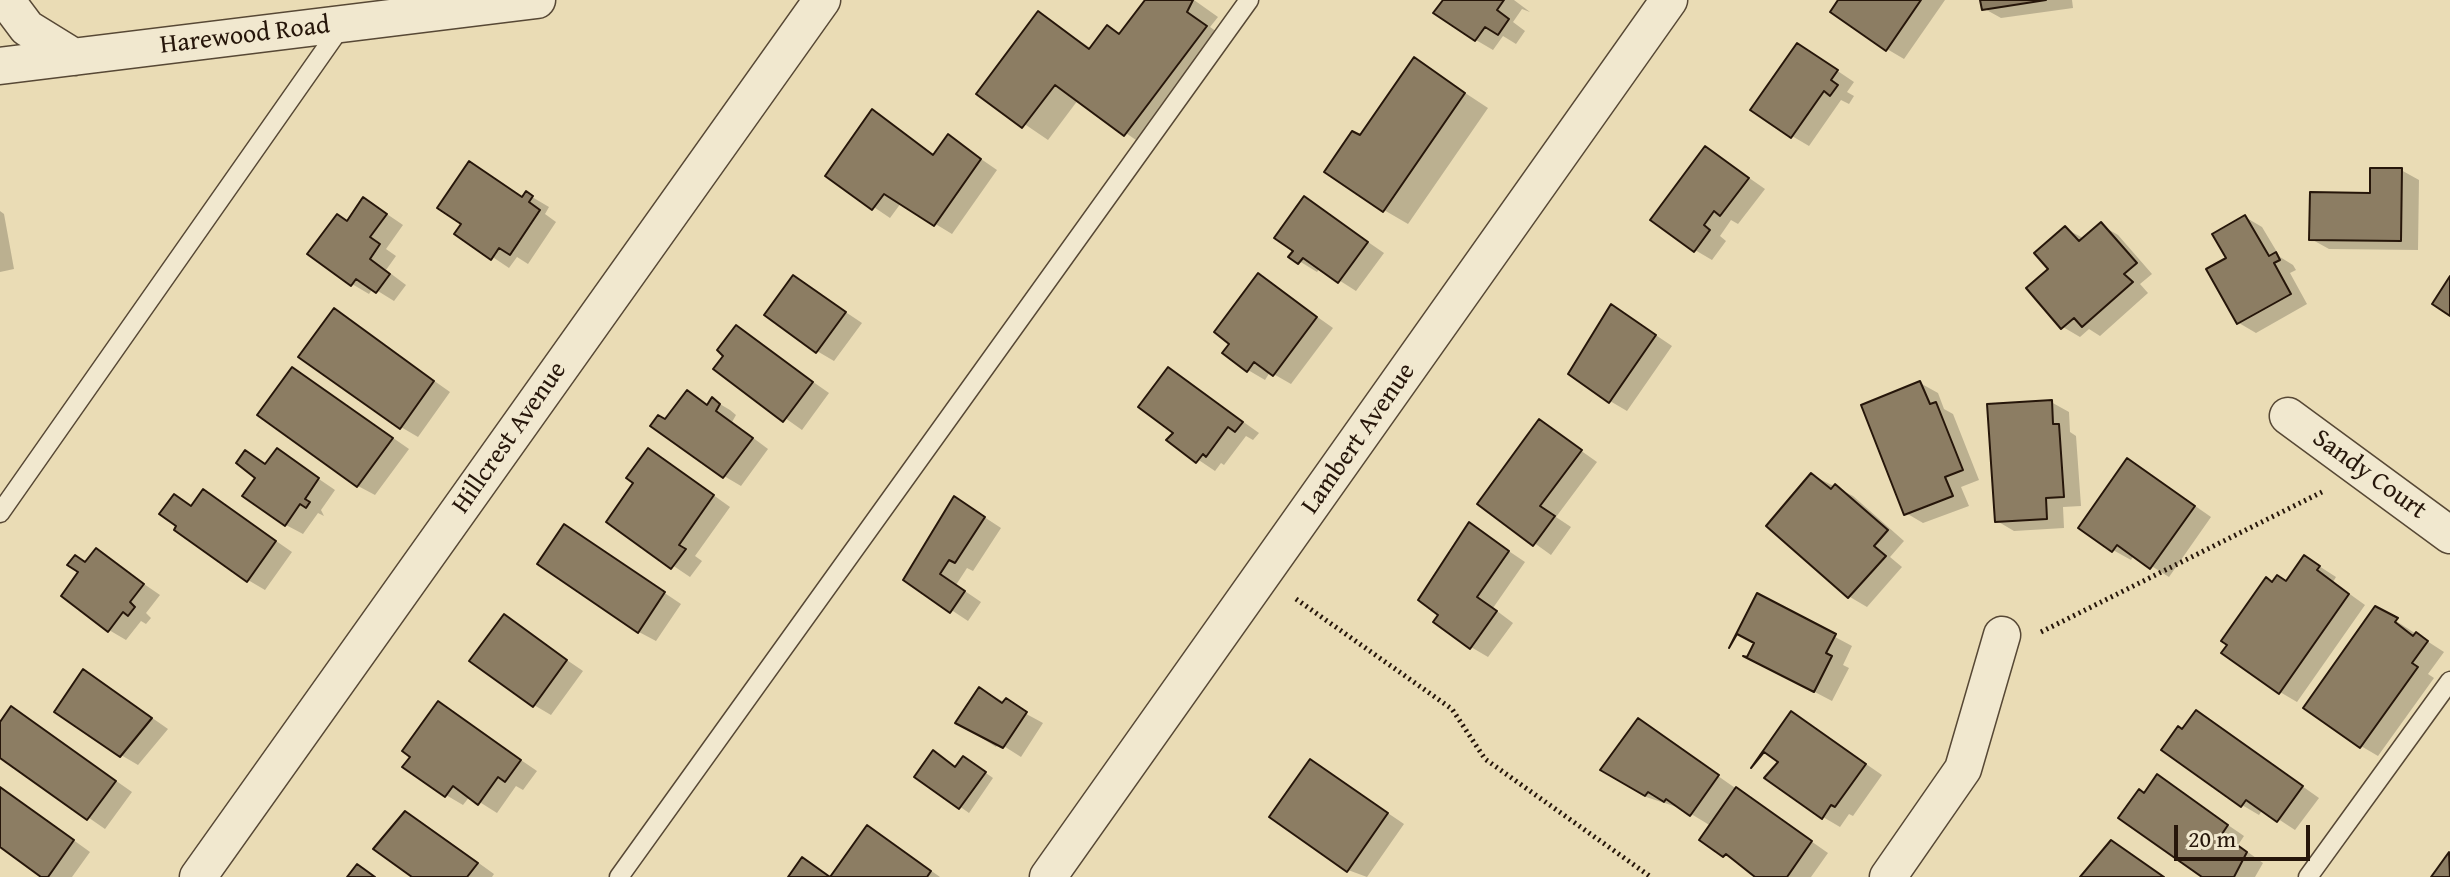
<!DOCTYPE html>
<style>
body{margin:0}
#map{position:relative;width:2450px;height:877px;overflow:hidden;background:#eadcb5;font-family:"Gentium Book Plus",serif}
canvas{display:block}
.scale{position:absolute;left:2174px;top:825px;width:136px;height:36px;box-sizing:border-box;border:4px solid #26160a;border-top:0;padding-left:10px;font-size:24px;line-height:28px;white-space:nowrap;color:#26160a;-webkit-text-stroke:6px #f1e8cf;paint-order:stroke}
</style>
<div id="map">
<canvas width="2450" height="877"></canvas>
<div class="scale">20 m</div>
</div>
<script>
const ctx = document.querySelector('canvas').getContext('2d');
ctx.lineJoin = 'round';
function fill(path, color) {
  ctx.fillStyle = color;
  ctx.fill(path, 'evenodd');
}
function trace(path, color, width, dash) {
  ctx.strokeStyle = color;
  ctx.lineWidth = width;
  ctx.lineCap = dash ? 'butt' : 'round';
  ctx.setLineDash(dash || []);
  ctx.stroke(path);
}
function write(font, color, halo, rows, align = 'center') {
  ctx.font = font + ' "Gentium Book Plus",serif';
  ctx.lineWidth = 8;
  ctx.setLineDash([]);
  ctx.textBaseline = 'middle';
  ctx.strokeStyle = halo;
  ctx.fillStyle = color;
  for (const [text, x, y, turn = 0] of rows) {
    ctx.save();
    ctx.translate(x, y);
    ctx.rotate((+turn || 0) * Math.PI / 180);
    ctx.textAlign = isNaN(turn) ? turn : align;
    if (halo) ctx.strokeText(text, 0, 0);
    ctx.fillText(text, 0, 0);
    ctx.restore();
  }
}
fill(new Path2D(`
 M1148,0h46l24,17 -8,10 20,14 -81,108 -71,-49 -30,40 -69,-47 60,-79 53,35 29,-14z
 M1445,0h69l16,12 -8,-3 -9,13 12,9 -9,13 -13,-8 -10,14 -17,-10z
 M1840,0h105l-41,59 -17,-10z
 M1982,0h90l1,8 -72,10 -18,-10z
 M1814,55l40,27 -7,10 7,4 -5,8 -8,-4 -32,46 -17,-10z
 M1415,60l73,48 -80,116 -24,-14 -23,-72z
 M873,112l62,43 14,-18 48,33 -45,64 -51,-31 -11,15 -62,-42z
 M1706,148l59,41 -27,35 -7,-4 -11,16 6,5 -14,19 -17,-10z
 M2401,170l18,10 -1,70 -89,-1 -18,-10z
 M527,194l22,13 -4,7 11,8 -28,42 -11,-7 -8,11 -52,-35z
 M1304,198l80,55 -28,38 -36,-23 -3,4 -26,-16 4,-6z
 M381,210l22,15 -17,24 10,7 -10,14 20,15 -12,16 -21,-13 -4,6 -17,-10 -4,-62z
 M0,211l4,3 10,55 -14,3z
 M2245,217l17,10 18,30 13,8 3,5 -6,3 17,31 -51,29 -17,-10 -10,-64z
 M2101,225l17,10 34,39 -12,10 8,9 -48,43 -11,-7 -9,8 -17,-10 -12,-58 15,-40 17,9z
 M1258,275l75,53 -42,56 -21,-12 -5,8 -17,-10 -16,-27z
 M793,277l69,46 -28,38 -17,-10z
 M335,311l115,81 -32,45 -17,-10z
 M1629,317l43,29 -45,65 -17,-10z
 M736,328l93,65 -27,37 -86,-61 10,-13z
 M1169,369l90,64 -6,7 -7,-4 -22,29 -3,-2 -6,8 -46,-31 6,-8z
 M310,380l99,69 -34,46 -17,-9z
 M1920,383l18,10 6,16 9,5 26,66 -18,7 8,19 -46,17 -17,-10z
 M688,393l21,13 4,-6 17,10 6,5 -4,7 36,27 -27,37 -17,-10 -58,-55z
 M2051,402l18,10 1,20 6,4 5,70 -18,1 1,21 -50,3 -17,-10z
 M1539,421l58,41 -41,55 15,10 -20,28 -71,-51z
 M278,451l57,39 -14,20 3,6 -6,-3 -15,21 -17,-9 -28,-47z
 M666,461l64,46 -35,49 7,5 -12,16 -82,-55z
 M2145,471l66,46 -42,60 -35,-22 -3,5 -18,-10z
 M1812,475l41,21 51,45 -14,16 12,10 -35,40 -17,-10 -82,-72z
 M204,491l88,61 -27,38 -17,-10 -55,-73z
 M972,509l29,19 -28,43 -6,-3 -11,17 25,17 -13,19 -62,-41z
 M1470,525l55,37 -32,46 20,15 -25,34 -17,-10 -31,-32z
 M565,526l116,78 -25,37 -17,-9z
 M96,551l64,44 -14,18 5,5 -5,6 -5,-3 -15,19 -17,-10 -23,-66z
 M2305,557l31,20 -3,5 32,23 -68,97 -17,-10 7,-109z
 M1758,596l94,50 -9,19 6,3 -17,33 -65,-34 -10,-24z
 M2376,608l68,44 -16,22 6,4 -56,78 -17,-10z
 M504,617l79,54 -32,44 -17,-10z
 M101,682l67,47 -30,36 -17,-10z
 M980,689l63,34 -22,34 -22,-14 -3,4 -38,-24z
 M439,704l98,67 -14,19 -7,-4 -19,27 -27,-17 -7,9 -17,-10z
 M12,708l120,84 -27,37 -105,-73v-31z
 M1792,713l90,62 -29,41 -4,-2 -9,13 -17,-10 -42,-55z
 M1638,720l190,133 -17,24h-52l-34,-22 -14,-29 -28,-17 -40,-13 -40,-26z
 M2213,723l106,75 -24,32 -32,-21 -4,6 -17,-10 -60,-73z
 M1311,761l93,63 -37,53 -19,-7z
 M972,763l21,15 -24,35 -52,-37z
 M2158,777l86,59 -6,9 25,18 -8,14h-50l-60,-82z
 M0,787l90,65 -18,25h-28l-44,-32z
 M406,813l17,10 71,51 -2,3h-77z
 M868,828l17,10 55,39h-108z`), '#0003');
const building = new Path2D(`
 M1145,0h48l-6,12 20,14 -83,110 -69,-51 -33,43 -46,-34 62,-83 51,38 18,-24 12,9z
 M1443,0h61l-7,10 12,9 -11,16 -13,-8 -10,14 -42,-28z
 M1838,0h83l-35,51 -56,-39z
 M1980,0h66l-64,10z
 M1797,43l41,27 -7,10 7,5 -8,11 -6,-5 -33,47 -41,-28z
 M1414,57l51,36 -82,119 -59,-40 28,-41 8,4z
 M872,109l61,46 15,-21 33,25 -47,67 -50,-32 -12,16 -47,-34z
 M1705,146l44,32 -29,38 -6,-5 -10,14 6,5 -16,22 -44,-32z
 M469,161l53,36 4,-6 7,5 -4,6 11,8 -30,45 -11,-7 -8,12 -37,-26 7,-10 -24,-16z
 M2370,168h32l-1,73 -92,-1 1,-48 60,1z
 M1304,196l64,46 -30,41 -35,-25 -5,6 -10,-7 5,-6 -19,-13z
 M363,197l24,17 -17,23 10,7 -10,15 20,15 -14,19 -20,-14 -5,7 -44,-32 30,-40 10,7z
 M2245,215l24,41 7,-4 4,8 -6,3 17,31 -54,30 -31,-55 20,-11 -14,-24z
 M2101,222l36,41 -13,11 9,8 -51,45 -8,-9 -13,11 -35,-41 22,-19 -14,-16 31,-27 14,15z
 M1258,273l59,44 -44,59 -19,-14 -7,10 -25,-19 7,-9 -15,-12z
 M793,275l53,37 -30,41 -52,-38z
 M2450,276v40l-18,-12z
 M1611,304l45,31 -47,68 -41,-29z
 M334,308l100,73 -34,48 -102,-72z
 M736,325l77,57 -30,40 -70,-53 10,-13 -6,-6z
 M292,367l101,71 -36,49 -100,-72z
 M1168,367l75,55 -8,10 -7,-5 -22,30 -3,-3 -7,9 -30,-23 7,-7 -35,-26z
 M1920,381l10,23 6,-2 27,68 -18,7 8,19 -49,19 -43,-110z
 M687,390l20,15 5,-8 8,7 -4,7 37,27 -30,40 -73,-52 8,-11 7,4z
 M2052,400l1,24h6l5,73 -18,1 1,21 -52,3 -8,-118z
 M1539,419l43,31 -42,56 15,10 -22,30 -56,-42z
 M277,448l42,30 -14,21 5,3 -4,6 -6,-4 -15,22 -43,-30 13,-18 -19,-15 9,-13 20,14z
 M648,448l66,47 -35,50 7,4 -15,20 -65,-47 27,-39 -7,-5z
 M2127,458l68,48 -45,63 -33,-24 -5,7 -34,-24z
 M1811,473l20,16 4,-5 53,46 -14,16 12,10 -38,42 -82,-72z
 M203,489l73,52 -29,41 -73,-52 2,-4 -17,-12 15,-20 17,12z
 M954,496l31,21 -30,46 -6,-3 -9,14 25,17 -15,22 -47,-33z
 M1469,522l40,29 -32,46 20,14 -27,38 -37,-27 5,-7 -20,-15z
 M564,524l101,68 -27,41 -101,-69z
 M96,548l48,36 -14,18 5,5 -7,9 -5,-4 -15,20 -47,-36 17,-24 -11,-7 8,-10 10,7z
 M2304,555l16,11 -3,4 32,24 -70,100 -58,-41 6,-8 -6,-4 45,-64 6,5 5,-7 9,6z
 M1757,593l79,41 -10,19 6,3 -18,36 -71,-36 4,1 7,-14 -17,-9 -8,14z
 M2375,606l23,12 -3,4 18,14 3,-4 12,9 -16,22 6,4 -58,81 -57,-40z
 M504,614l63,46 -34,47 -64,-46z
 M83,669l69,49 -32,39 -66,-45z
 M979,687l23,16 4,-5 21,14 -24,36 -48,-25z
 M438,701l83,59 -16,22 -7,-5 -20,28 -25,-19 -8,11 -43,-30 8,-10 -8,-6z
 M11,706l105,75 -29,39 -87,-62v-36z
 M2196,710l107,76 -26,36 -31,-22 -5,7 -80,-57 17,-24 4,3z
 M1791,711l75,53 -31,43 -4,-2 -9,14 -58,-41 14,-16 -14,-10 -13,16z
 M1638,718l81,57 -29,41 -24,-17 -2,3 -16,-10 -3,4 -45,-26z
 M933,750l22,17 8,-11 23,16 -27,37 -45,-32z
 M1310,759l78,54 -41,59 -78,-55z
 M2157,774l71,51 -6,9 25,18 -13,25h-32l-84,-59 21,-29 5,4z
 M0,787l74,53 -26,37h-7l-41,-30z
 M1736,787l76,54 -25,36h-32l-29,-23 -3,3 -24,-17z
 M405,811l73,52 -11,14h-55l-39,-28z
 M867,825l64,46 -4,6h-139l14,-20 28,20z
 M2111,840l53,37h-84z
 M2449,852l1,25h-19z
 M357,864l7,5 11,8h-28z`);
fill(building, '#8c7d63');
trace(building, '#26160a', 2);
const lane = new Path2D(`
 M0,513l343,-489
 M619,877l630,-877
 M2308,877l142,-196`);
const street = new Path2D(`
 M6,0l21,28 47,29
 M0,66l537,-66
 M2288,416l162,119
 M198,877l624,-877
 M1048,877l621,-877
 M1888,877l75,-108 39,-134`);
trace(lane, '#574835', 21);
trace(street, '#574835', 39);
trace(new Path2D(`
 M1296,599l156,110 33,50 166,118
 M2041,632l281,-140`), '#26160a', 5, [2, 4]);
trace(lane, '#f1e8cf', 18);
trace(street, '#f1e8cf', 36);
write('26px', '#26160a', '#f1e8cf', [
 ["Harewood Road",245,36,-7],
 ["Hillcrest Avenue",510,438,-55],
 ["Lambert Avenue",1359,439,-55],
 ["Sandy Court",2369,475,36]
]);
</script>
